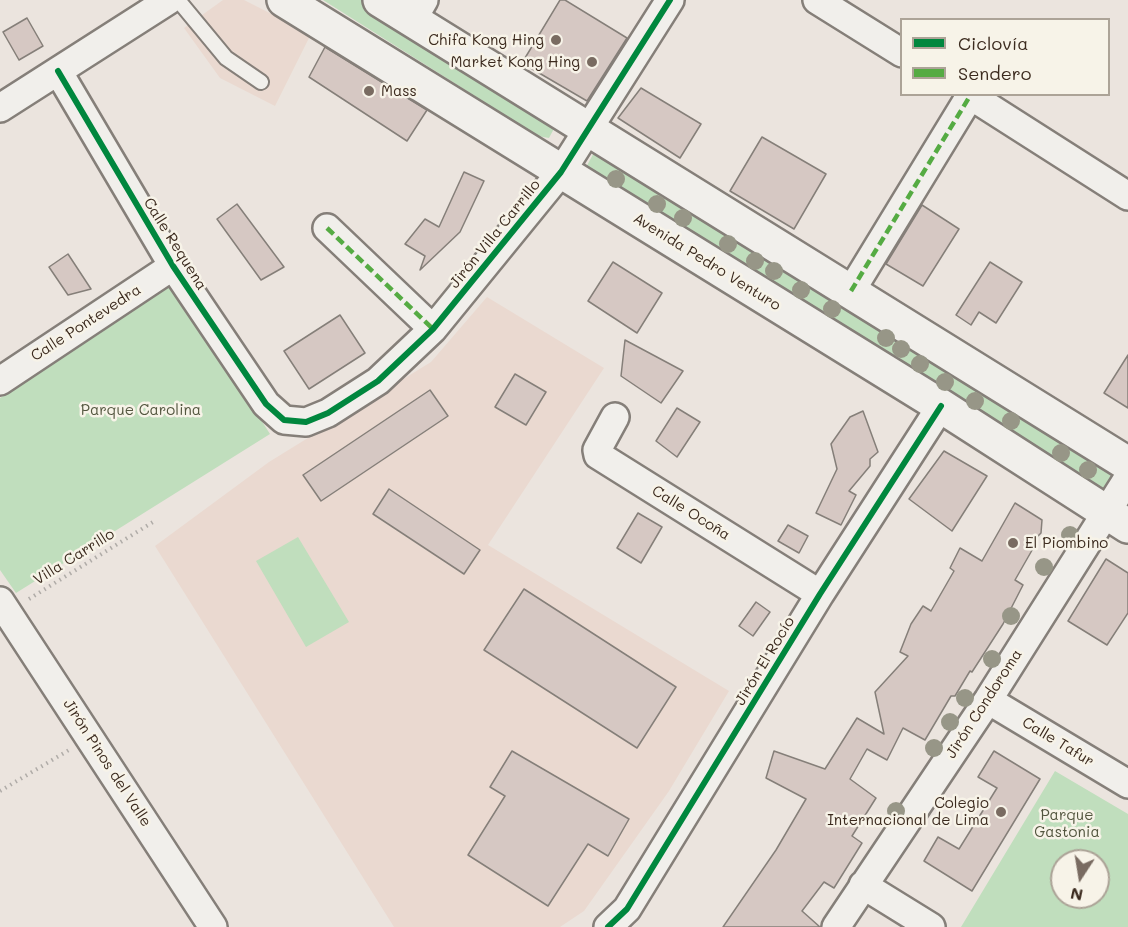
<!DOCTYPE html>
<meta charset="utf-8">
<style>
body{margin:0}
#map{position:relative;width:1128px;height:927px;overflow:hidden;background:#ebe4de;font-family:Mali,sans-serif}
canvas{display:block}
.legend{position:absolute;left:900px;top:18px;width:210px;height:78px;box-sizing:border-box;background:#f7f3e8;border:2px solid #aca397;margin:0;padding:8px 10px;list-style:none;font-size:18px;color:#3b2a1e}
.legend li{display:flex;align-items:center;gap:12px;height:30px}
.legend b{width:30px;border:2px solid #aca397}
.north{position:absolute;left:1050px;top:849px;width:60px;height:60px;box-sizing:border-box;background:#f7f3e8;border:2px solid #aca397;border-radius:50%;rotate:192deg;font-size:16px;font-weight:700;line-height:24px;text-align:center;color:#3b2a1e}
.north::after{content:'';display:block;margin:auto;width:21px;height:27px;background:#796b61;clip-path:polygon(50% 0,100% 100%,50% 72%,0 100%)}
</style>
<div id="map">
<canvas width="1128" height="927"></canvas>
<ul class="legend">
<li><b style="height:8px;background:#00873e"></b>Ciclovía</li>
<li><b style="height:8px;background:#55ab43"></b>Sendero</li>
</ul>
<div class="north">N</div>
</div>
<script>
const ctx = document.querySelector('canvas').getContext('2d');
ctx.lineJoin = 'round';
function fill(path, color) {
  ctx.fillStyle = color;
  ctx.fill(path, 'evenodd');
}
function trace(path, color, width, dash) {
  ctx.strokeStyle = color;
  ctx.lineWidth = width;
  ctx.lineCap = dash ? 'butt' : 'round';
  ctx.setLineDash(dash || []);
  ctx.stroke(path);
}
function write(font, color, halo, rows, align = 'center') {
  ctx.font = font + ' Mali,sans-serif';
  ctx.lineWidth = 5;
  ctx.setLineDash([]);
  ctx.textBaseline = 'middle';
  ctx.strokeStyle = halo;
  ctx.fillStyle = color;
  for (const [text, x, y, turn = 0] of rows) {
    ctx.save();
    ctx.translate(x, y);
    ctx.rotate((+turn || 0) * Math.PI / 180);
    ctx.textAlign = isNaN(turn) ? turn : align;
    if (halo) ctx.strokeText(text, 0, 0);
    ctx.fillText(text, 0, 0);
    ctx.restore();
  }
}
fill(new Path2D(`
 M223,0h21l67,34 -36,72 -55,-28 -36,-50z
 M487,297l117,71 -116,177 241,146 -60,100 -85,120 -24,16h-166l-239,-381 114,-84 162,-100z`), '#ead9d0');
fill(new Path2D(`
 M323,0h47l188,121 -9,17 -11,-2z
 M601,140l518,326 -9,31 -530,-319z
 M173,283l97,151 -254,159 -16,-23v-172z
 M298,537l51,85 -43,25 -50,-86z
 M1055,771l73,43v113h-167zM1062,861h36v36h-36z`), '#c0debd');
const building = new Path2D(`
 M560,0h5l62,38 -40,63 -65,-38z
 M27,18l16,28 -24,14 -16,-28z
 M325,47l102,63 -20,31 -98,-64z
 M641,88l60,36 -21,34 -62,-40z
 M762,137l64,37 -32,55 -64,-38z
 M464,172l20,9 -24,51 -40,38 5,-14 -20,-12 20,-25 14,8z
 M237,204l47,63 -23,13 -44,-61z
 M922,205l37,24 -36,57 -37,-22z
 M68,254l23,35 -23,6 -19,-28z
 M613,262l49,31 -25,40 -49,-32z
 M990,262l32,20 -26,41 -17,-11 -8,13 -15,-10z
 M340,315l25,38 -56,36 -25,-38z
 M625,340l58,31 -22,32 -40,-27z
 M1128,355v53l-24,-15z
 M515,374l31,18 -20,33 -31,-18z
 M430,390l18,26 -127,85 -18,-26z
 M677,408l23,14 -23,35 -21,-16z
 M863,411l15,41 -8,7v7l-21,25 7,4 -15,30 -25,-12 21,-44 -6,-25 19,-27z
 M944,451l43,25 -35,55 -43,-32z
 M389,489l91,61 -16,24 -91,-60z
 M1015,503l27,17 -1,13 -8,8 2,4 -20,35 8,5 -20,39 -31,48 -2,-1 -15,25h-4l-26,44 -22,-12 -16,32 -20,-11 -17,30 26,19 -24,38 10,7 -28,45 -10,-6 -22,29 18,16h-97l53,-77 30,-51 -40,-21 8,-27 51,18 32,-51 27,16 -9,-42 33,-36 -8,-4 11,-28 12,-18 8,5 23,-40 -4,-3 10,-20 22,13z
 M638,513l24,14 -21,36 -24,-15z
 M788,525l20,11 -9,17 -21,-12z
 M1106,559l22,14v40l-21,32 -39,-24z
 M524,589l152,98 -39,61 -153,-98z
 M756,602l14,10 -17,24 -14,-10z
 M512,751l117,68 -21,37 -20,-12 -40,62 -80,-51 37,-59 -15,-9z
 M994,751l46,28 -68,112 -48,-30 14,-24 21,12 38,-61 -19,-11z`);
fill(building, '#d6c8c3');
trace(building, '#857f79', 1.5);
const lane = new Path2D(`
 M178,0l48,58 35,24`);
const street = new Path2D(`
 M817,0l85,53
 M413,19l11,-19
 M58,71l115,195 93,138 18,16 22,2 22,-9 50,-32 55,-52 128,-157 109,-172
 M968,94l160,102
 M0,108l169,-108
 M327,228l106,101
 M851,291l119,-195
 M0,381l173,-115
 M615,417l-18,33 1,5 222,139
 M0,601l213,326
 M988,700l140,84
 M863,885l68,42
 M608,927l19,-18 193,-315 121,-188
 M836,927l152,-227 140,-222`);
const secondary = new Path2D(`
 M284,0l657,406 187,120
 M380,0l748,464`);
trace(lane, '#857f79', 18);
trace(street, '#857f79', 32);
trace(secondary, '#857f79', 38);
trace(new Path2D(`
 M29,599l124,-77
 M0,791l69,-41`), '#b0aca8', 4, [1.5, 4.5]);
trace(lane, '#f1efeb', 14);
trace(street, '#f1efeb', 27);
trace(secondary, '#f1efeb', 33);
trace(new Path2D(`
 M327,228l106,101
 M851,291l119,-195`), '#55ab43', 4.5, [9, 4.5]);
trace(new Path2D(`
 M58,71l115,195 93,138 18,16 22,2 22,-9 50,-32 55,-52 128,-157 109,-172
 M608,927l19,-18 193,-315 121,-188`), '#00873e', 6);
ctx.fillStyle = '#979687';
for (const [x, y] of [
 [616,179],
 [657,204],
 [683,218],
 [728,244],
 [755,261],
 [774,271],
 [801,290],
 [832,309],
 [886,338],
 [901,349],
 [920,364],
 [945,382],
 [975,401],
 [1011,421],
 [1061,453],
 [1088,470],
 [1070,535],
 [1044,567],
 [1011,616],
 [992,659],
 [965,698],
 [950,722],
 [934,748],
 [896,811]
]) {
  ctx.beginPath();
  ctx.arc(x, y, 9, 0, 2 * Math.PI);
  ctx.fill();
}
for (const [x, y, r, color] of [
 [556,40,6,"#796b61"],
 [592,62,6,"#796b61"],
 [369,91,6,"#796b61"],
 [1013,543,6,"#796b61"],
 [1001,812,6,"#796b61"]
]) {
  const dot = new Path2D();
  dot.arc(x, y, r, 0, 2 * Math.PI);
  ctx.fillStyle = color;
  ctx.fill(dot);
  trace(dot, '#f7f3e8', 2);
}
write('15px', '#3b2a1e', '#f7f3e8', [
 ["Chifa Kong Hing",544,40],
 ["Market Kong Hing",580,62],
 ["Mass",381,91,"left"],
 ["El Piombino",1025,543,"left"],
 ["Colegio",989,803],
 ["Internacional de Lima",989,820]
], 'right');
write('15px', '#3b2a1e', '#f7f3e8', [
 ["Jirón Villa Carrillo",495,234,-51],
 ["Calle Requena",175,244,58],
 ["Avenida Pedro Venturo",707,262,32],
 ["Calle Pontevedra",86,323,-33],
 ["Calle Ocoña",691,513,32],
 ["Villa Carrillo",74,557,-32],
 ["Jirón El Rocío",765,661,-59],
 ["Jirón Condoroma",984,704,-57],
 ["Calle Tafur",1058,742,31],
 ["Jirón Pinos del Valle",107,763,57]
]);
write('15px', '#53563f', '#f7f3e8', [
 ["Parque Carolina",141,410],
 ["Parque",1067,815],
 ["Gastonia",1067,832]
]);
</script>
